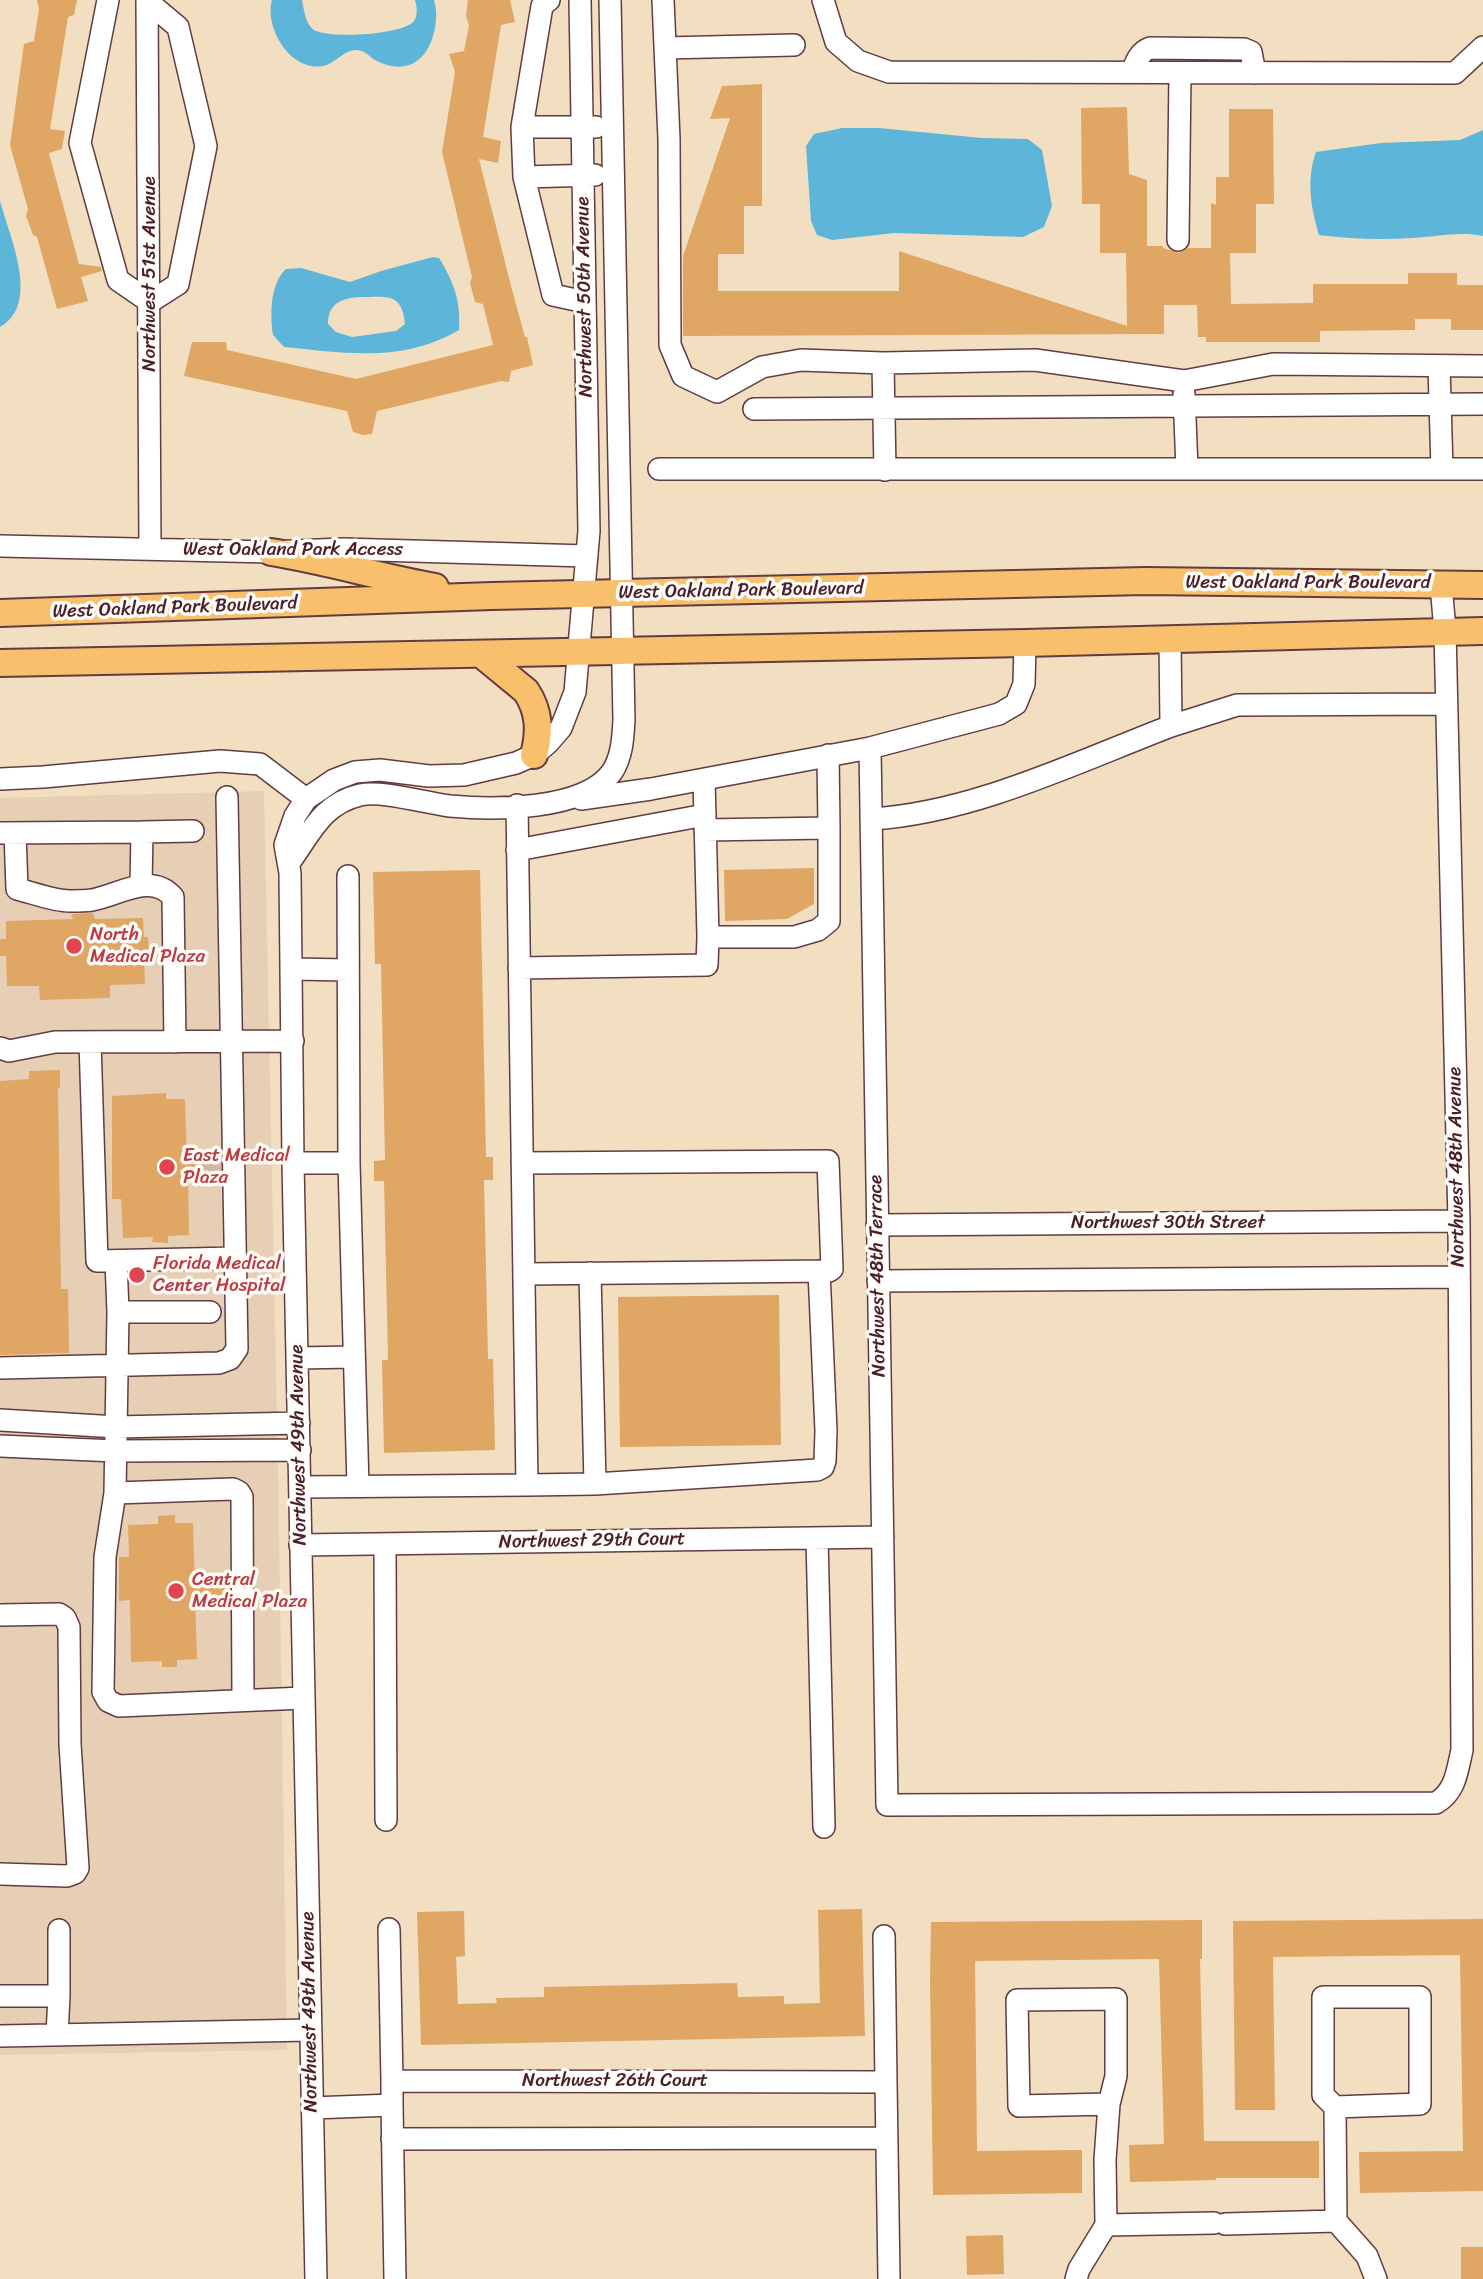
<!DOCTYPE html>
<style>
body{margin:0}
canvas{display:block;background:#f2dec0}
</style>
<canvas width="1483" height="2279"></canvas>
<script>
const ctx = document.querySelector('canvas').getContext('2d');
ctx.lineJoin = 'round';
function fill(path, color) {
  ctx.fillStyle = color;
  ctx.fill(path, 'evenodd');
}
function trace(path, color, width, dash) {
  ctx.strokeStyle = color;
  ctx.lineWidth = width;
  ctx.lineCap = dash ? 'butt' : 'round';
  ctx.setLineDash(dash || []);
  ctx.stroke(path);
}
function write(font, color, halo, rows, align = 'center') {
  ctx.font = font + ' Sriracha,sans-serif';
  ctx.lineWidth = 7;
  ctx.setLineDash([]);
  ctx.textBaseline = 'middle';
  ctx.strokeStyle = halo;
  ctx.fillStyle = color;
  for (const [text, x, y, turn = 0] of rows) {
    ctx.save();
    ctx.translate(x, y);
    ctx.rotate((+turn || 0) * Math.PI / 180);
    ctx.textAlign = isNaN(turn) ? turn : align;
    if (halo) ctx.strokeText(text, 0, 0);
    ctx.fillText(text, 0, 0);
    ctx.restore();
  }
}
fill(new Path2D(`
 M264,791l14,679 9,580 -287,5v-1257z`), '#e7cfb5');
fill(new Path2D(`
 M272,0h30c2,9 3,24 12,30 15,9 89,5 100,-9 4,-6 3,-14 1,-21h19c4,13 2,29 -3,42 -10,25 -32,31 -56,18 -6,-4 -11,-10 -19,-10 -12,0 -20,13 -33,16 -32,6 -59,-38 -51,-66z
 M842,128h37l103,10 46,1 14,11 10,56 -8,21 -21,10 -129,-4 -62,7 -15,-5 -6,-14 -5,-75 8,-12z
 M1483,130v106c-23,-5 -48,1 -71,2 -31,2 -62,1 -93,-3 -8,-27 -13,-55 -3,-83l65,-9 79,-3z
 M0,201c10,37 41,103 0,126z
 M433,257l6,1c15,24 22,44 20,72 -57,33 -112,23 -175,17l-11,-12c-3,-21 -3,-51 13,-66l15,-1 49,14 31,-11zM361,297c26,0 41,-5 44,27l-9,7 -44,6 -16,-5 -8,-8c0,-21 14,-26 33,-27z`), '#5db5da');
fill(new Path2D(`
 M37,0h40l-3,15 -6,2 -18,112 15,2 -3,18 -13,4 30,111 22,3 1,4 -21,6 7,24 -31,8 -20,-72 -4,-2 -7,-19 2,-7 -18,-64 14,-101 10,-3 5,-32z
 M468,0h42l5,22 -14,3 -18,112 18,4 -3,22 -19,-4 32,127 14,51h2l6,28 -22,6 -2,11 -8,-1 -124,30 -5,23 -9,1 -10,-3 -6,-21 -163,-35 8,-34h34l1,8 129,29 137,-34 -10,-41 -8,-2 -5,-19 2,-6 -30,-125 13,-80 -6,-18 15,-3 5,-26 -3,-9z
 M762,84v122h-18v48h-26v37h181v-40l228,75 -1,-73h-26v-49h-18l-1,-96 46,-1 2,67 18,6v66h16v2l16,5 9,-5h23v-45l5,2v-28h13v-68h44l1,95h-18v49h-26l1,51 82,-1v-19h95v-11h49v12h26v45h-32v-11h-36v11l-95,1v11h-114v-5h-8l-1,-32h-33v29l-481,2v-80l47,-138 -20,1 12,-33z
 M814,868v36l-27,15 -62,2 -1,-51z
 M480,870l6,287h7v23h-9l4,179h5l2,91 -111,3 -2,-93h6l-4,-179h-10v-20l11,-1 -4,-196h-6l-2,-92z
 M93,913l2,6 48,-1 1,19h4l1,16 -5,1 1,30 -35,1v13l-70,2 -1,-14h-32l-1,-30h-6v-17h6v-18l67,-2 -2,-5z
 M60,1070v18h-2l3,201h7l1,64 -69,2v-274l29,-2v-8z
 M166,1093v6h19l2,62 19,-6 14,5 1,14 -15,6 -18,-5 1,60 -21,1v7l-16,-1 1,-5 -30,1 -2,-39h-9v-103z
 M779,1295l2,150 -161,2 -2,-150z
 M175,1515v8h18l2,63 17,-8 17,6v14l-15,5 -19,-2 2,58 -20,1v7h-15v-6l-31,1 -1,-62 -11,1v-44h10l-1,-32 30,-1v-8z
 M862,1909l3,127 -444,9 -4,-133 47,-1 1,45 -9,1 2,47 39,-1 -1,-5 48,-1v-10l193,-4 1,14 46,-1v8l36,-1 -2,-93z
 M1483,1919v272l-123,2 -1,-41 104,-1 -3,-196 -187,2 2,153h-40l-2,-189z
 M1202,1920v39h-2l4,182h115v37h-103v2l-86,2 -1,-37 35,-1 -5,-185 -184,2 2,190 105,-1v43l-149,2 -3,-214 1,-59z
 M1003,2235l1,39 -37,1 -1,-39z
 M1461,2247h22v32h-22z`), '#e0a664');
trace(new Path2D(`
 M213,1158v19`), '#d0b8a2', 21, [21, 10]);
const minor = new Path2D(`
 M108,0l-28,143 38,137 32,22 28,-18 28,-138 -28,-119 -31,-26
 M147,0l3,549
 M549,0l-7,6 -20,121 2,50 29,118 32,7
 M663,0l6,139 1,206 13,31 34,16 45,-25 39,-7 82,3 152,-3 149,21 89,-17 210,2
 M823,0l13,42 22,19 31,11 566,1 28,-26
 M665,48l129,-3
 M1132,72c4,-10 7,-20 18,-24l94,1 7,3 4,21
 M522,127h74
 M524,177l71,-2
 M1178,240l2,-167
 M883,363l2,107
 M1439,366l3,103
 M1184,394l3,75
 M754,409l729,-5
 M659,469h824
 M0,546l271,6 71,-3 245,7
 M1171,726l66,-21 209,-1
 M870,748l17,1057 549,-2c20,-12 21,-32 26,-53l-3,-529 -14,-590 -4,-47
 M828,755l1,73
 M0,779l43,-2 177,-16 40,3 46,35
 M704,779l4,158h86l24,-7 11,-9v-93l-124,2
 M581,799l70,-10 219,-41 129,-34 17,-10 8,-20 1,-41
 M871,819c102,-6 206,-57 300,-93l-1,-88
 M142,832l51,-1
 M0,833l142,-1 -1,54
 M15,833l2,56c17,4 36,12 53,12 7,0 15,0 22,-1 27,-5 59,-28 81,-3l2,145
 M517,850l188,-35
 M289,863c21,-28 32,-59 71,-68 22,-5 65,8 90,11 43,4 134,5 162,-34 10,-15 11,-34 12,-52l-14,-720
 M348,876l1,287 9,323
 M519,968l188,-3 1,-28
 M292,969l56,1
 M90,1042l7,219 138,-3
 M0,1048l9,3 46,-9 238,-1
 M293,1163h56
 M522,1163l306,-2 4,108 -3,2 -305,3
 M877,1225l582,-4
 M116,1261l2,51 -3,181 -10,64 -2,135 5,9 11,5 184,-8
 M878,1281l581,-4
 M118,1312h92
 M297,1358l56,-1
 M0,1368l219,-5 11,-4 7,-10 -10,-552
 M0,1420l117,7 182,-4
 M0,1446l116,5 184,-1
 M595,1484l222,-14 6,-3 2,-6 1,-30 -7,-160
 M527,1485l68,-1 -5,-211
 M301,1487l226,-2 -10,-680
 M115,1493l118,-4 6,3 3,5 1,202
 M817,1538l7,289
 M385,1544l1,276
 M300,1545l583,-8
 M0,1615l59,-1 6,4 4,9 1,117 8,124 -3,5 -8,3 -67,-2
 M389,1929l3,152
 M59,1930v66
 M884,1936l2,146
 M0,1996h59l-2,39
 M0,2036l310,-6
 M392,2105l3,174
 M1335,2107l85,-3v-107h-97v98l12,12 1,114 31,35 9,23
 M312,2108l80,-3v-24l494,1 3,197
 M392,2139l495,-1
 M1225,2224l111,-3
 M1106,2225l108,-2
 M316,2279l-23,-1116 -3,-290 -5,-28 10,-29 11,-17 28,-19 21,-8 25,-2 49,6 35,-1 52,-12 18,-8 14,-12 13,-15 14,-36 14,-161 -9,-531
 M1076,2279l3,-10 27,-44 -1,-65 4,-56 7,-28v-77l-99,1 2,106 90,-2`);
const major = new Path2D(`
 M271,552c55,9 109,25 164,35
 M0,613l492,-17 653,-15 338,4
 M481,654l45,37c14,21 14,41 8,64
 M0,663l1025,-20 458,-12`);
trace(minor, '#633c41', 24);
trace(major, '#633c41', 30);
trace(minor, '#fff', 21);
trace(major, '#f8bf6c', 26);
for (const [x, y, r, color] of [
 [74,946,9,"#e0444e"],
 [167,1167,9,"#e0444e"],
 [137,1275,9,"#e0444e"],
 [176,1591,9,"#e0444e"]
]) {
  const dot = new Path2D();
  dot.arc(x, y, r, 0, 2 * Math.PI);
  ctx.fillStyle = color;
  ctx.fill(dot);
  trace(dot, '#fdfcf7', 2.5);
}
write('19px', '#4a1f2b', '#fdfcf7', [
 ["Northwest 51st Avenue",150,274,-90],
 ["Northwest 50th Avenue",585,297,-91],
 ["West Oakland Park Access",293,550],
 ["West Oakland Park Boulevard",1308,583],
 ["West Oakland Park Boulevard",741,591,-1],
 ["West Oakland Park Boulevard",175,608,-2],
 ["Northwest 48th Avenue",1457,1167,-91],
 ["Northwest 30th Street",1168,1223],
 ["Northwest 48th Terrace",878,1276,-91],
 ["Northwest 49th Avenue",299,1445,-91],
 ["Northwest 29th Court",592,1541,-1],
 ["Northwest 49th Avenue",310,2012,-91],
 ["Northwest 26th Court",615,2081]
]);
write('19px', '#be3a42', '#fdfcf7', [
 ["North",90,935],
 ["Medical Plaza",90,957],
 ["East Medical",183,1156],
 ["Plaza",183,1178],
 ["Florida Medical",153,1264],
 ["Center Hospital",153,1286],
 ["Central",192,1580],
 ["Medical Plaza",192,1602]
], 'left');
</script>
